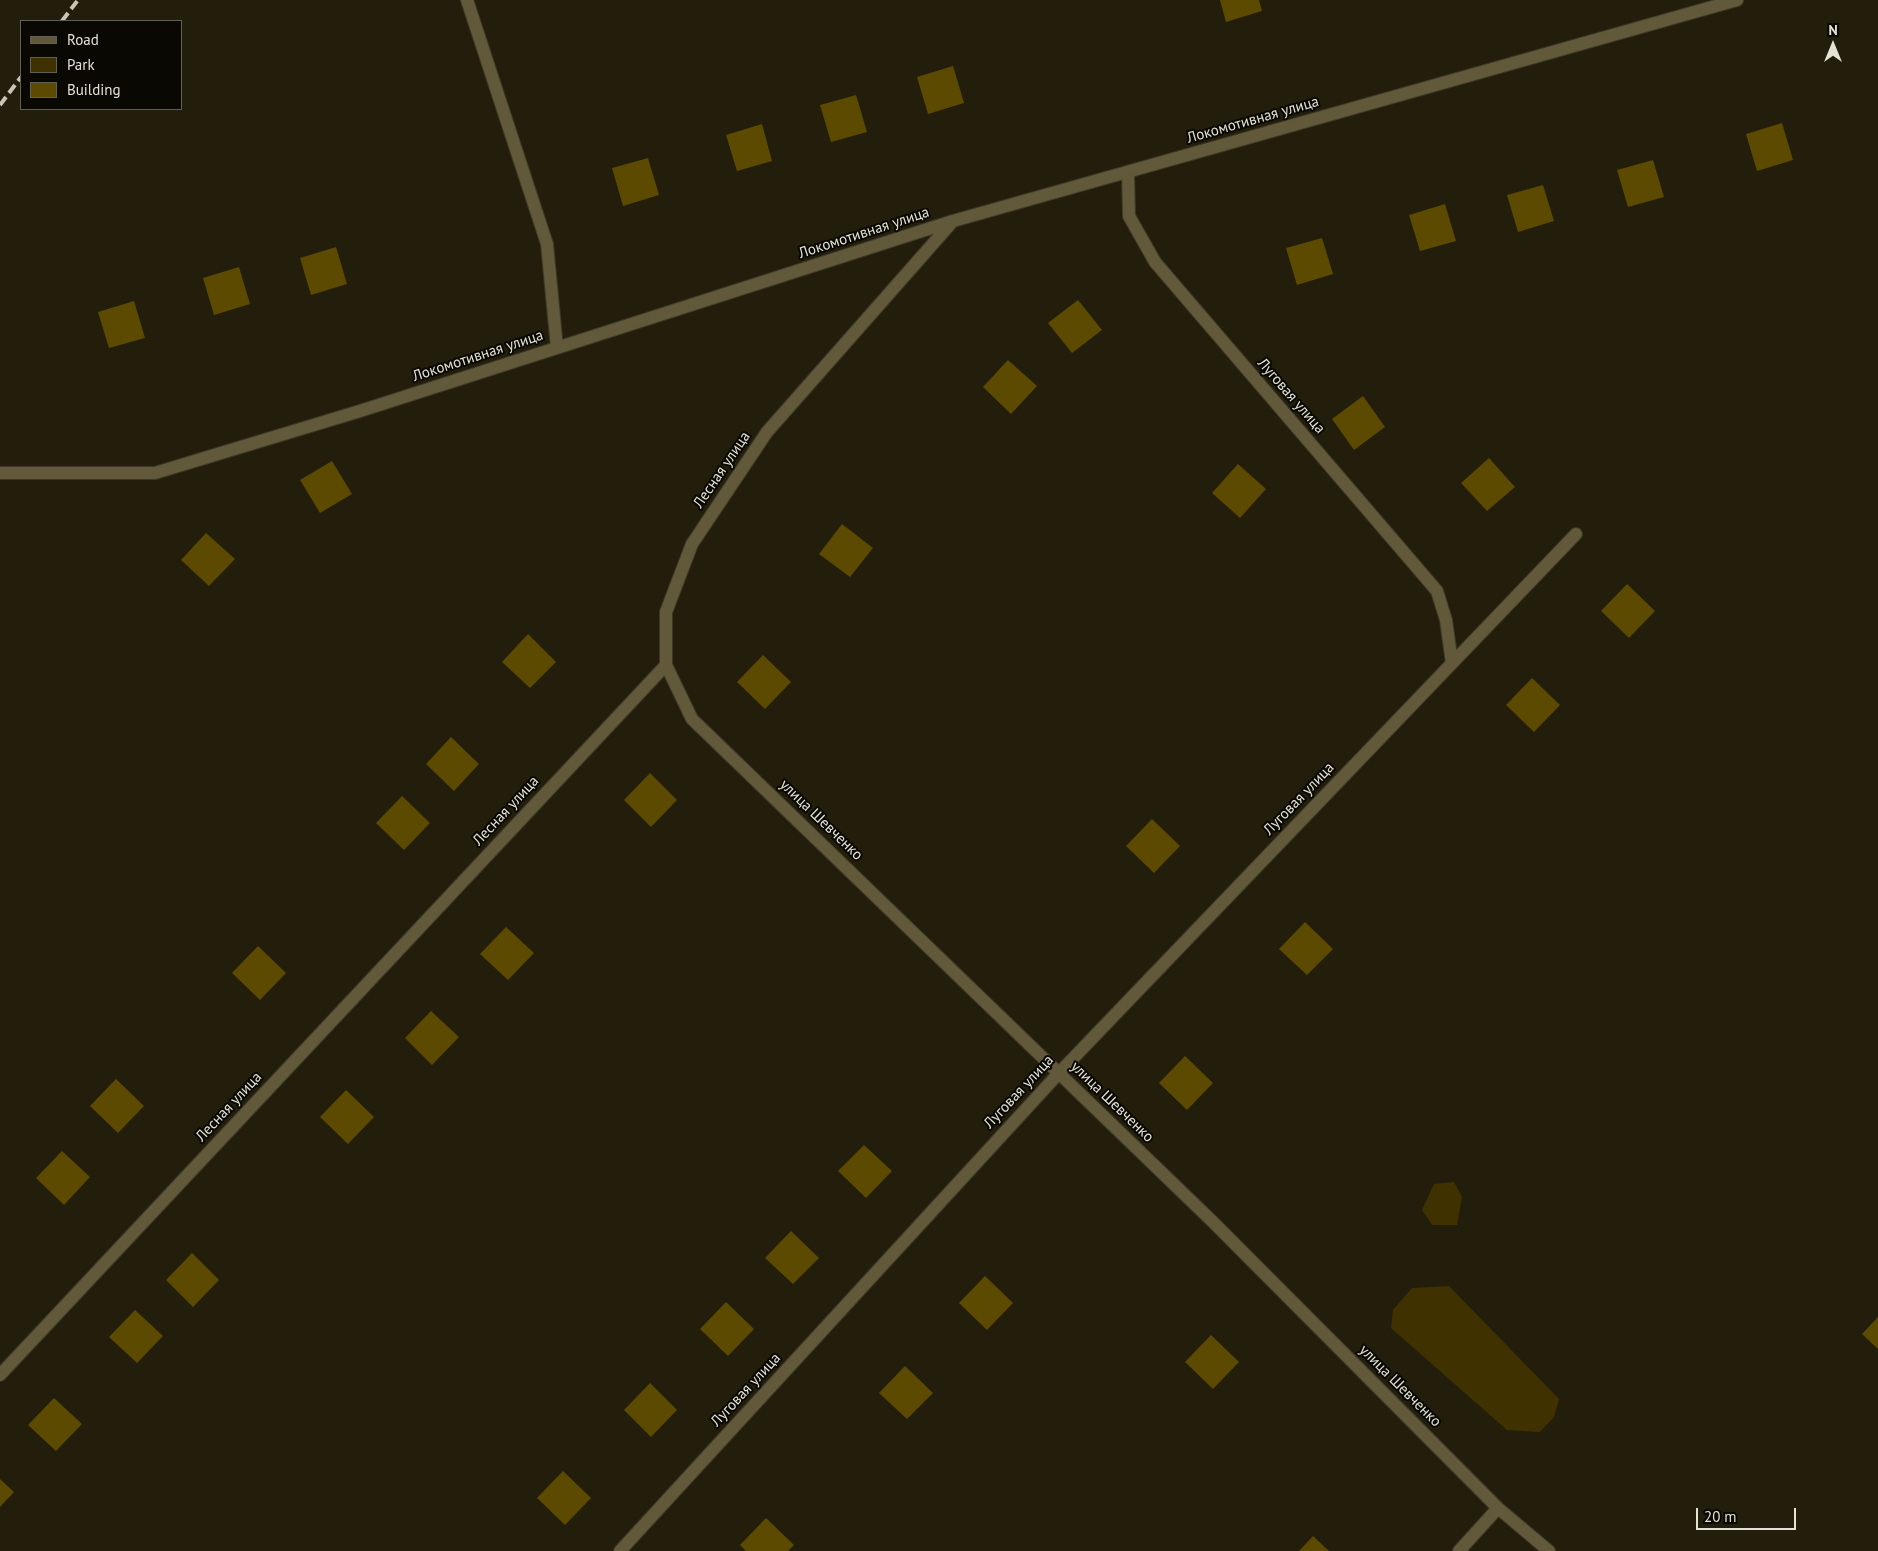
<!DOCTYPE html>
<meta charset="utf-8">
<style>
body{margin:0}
#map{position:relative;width:1878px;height:1551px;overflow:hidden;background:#231e0b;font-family:"PT Sans",sans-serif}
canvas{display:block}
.legend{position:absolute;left:20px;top:20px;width:162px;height:90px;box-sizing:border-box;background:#0a0803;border:1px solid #615f57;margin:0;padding:6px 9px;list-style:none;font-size:15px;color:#e4e1d5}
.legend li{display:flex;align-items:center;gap:10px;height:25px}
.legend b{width:25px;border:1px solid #615f57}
.north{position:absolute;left:1808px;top:20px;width:50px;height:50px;-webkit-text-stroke:4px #0a0803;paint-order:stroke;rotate:0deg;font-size:14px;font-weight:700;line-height:20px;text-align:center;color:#e4e1d5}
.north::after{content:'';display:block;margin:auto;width:18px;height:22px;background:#e4e1d5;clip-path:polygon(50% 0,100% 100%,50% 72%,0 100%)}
.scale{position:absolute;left:1696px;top:1508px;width:100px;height:22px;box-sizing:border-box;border:2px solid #e4e1d5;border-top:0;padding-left:6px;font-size:15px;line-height:18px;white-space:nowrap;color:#e4e1d5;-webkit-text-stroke:4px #0a0803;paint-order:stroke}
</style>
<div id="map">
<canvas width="1878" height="1551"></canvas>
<ul class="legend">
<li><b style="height:6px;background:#615939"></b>Road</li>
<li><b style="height:14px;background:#3f3200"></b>Park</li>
<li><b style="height:14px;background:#5b4a00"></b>Building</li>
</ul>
<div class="north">N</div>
<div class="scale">20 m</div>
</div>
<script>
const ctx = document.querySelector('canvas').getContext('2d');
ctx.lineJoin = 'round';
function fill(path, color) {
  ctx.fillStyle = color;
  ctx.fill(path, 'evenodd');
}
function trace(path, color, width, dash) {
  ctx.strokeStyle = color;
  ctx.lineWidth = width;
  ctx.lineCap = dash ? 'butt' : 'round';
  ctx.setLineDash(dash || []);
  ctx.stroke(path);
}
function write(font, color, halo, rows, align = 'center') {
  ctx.font = font + ' "PT Sans",sans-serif';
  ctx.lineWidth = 4;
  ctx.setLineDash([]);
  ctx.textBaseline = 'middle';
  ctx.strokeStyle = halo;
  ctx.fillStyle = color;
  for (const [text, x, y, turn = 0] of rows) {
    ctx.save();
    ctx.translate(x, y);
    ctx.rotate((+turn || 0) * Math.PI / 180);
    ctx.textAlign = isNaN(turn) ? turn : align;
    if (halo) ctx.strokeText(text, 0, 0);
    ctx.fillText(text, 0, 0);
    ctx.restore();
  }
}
fill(new Path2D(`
 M1454,1182l8,15 -5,28h-25l-10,-15 12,-26z
 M1449,1286l110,113 -5,18 -14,15 -33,-2 -116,-102 2,-18 19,-22z`), '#3f3200');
fill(new Path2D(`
 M1220,0h39l3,11 -36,11z
 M953,66l11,37 -36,11 -11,-37z
 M856,95l11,37 -36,10 -11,-37z
 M1782,123l11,37 -36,11 -11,-37z
 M762,124l10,37 -35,10 -11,-36z
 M648,158l11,37 -36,11 -11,-38z
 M1653,160l11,37 -36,10 -11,-37z
 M1543,185l11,36 -36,11 -11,-37z
 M1445,204l11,37 -36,10 -11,-36z
 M1322,238l11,36 -36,11 -11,-37z
 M336,247l11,37 -36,11 -11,-37z
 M239,267l11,37 -36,11 -11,-37z
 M1078,300l24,30 -30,23 -24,-30z
 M134,301l11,37 -36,10 -11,-36z
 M1008,360l29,26 -26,28 -28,-27z
 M1363,396l22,31 -31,23 -22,-31z
 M1489,458l26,29 -28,24 -26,-28z
 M332,461l20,33 -32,19 -20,-33z
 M1238,464l28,25 -26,29 -28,-25z
 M842,524l31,24 -23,29 -31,-23z
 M206,533l29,26 -26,27 -28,-26z
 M1627,584l28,27 -26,27 -28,-27z
 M528,634l28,28 -26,26 -28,-26z
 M763,655l28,27 -26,27 -28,-27z
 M1532,678l28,27 -26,27 -28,-27z
 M451,737l28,27 -25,27 -28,-27z
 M650,773l27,27 -26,27 -27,-27z
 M402,796l28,27 -26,27 -28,-27z
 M1152,819l28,27 -26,27 -28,-27z
 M1305,922l28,27 -26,26 -28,-26z
 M506,927l28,26 -26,27 -28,-26z
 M258,946l28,27 -26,27 -28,-27z
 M431,1011l28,26 -27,28 -27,-27z
 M1185,1056l28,27 -26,27 -28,-27z
 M116,1079l28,27 -26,27 -28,-27z
 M346,1090l28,27 -26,27 -28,-27z
 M864,1145l28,26 -26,27 -28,-27z
 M62,1151l28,26 -26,28 -28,-27z
 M791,1231l28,27 -26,26 -28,-26z
 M192,1253l27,27 -26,27 -27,-27z
 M985,1276l28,27 -26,27 -28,-27z
 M726,1302l28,27 -26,27 -28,-27z
 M135,1310l28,26 -26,27 -28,-26z
 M1878,1317v32l-16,-15z
 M1211,1335l28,27 -26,27 -28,-27z
 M905,1366l28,27 -26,26 -28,-26z
 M650,1383l27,27 -26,27 -27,-27z
 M54,1398l28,26 -26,27 -28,-26z
 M563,1471l28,27 -26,27 -28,-27z
 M0,1479l14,13 -14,15z
 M766,1518l28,27 -6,6h-42l-6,-6z
 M1313,1536l16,15h-30z`), '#5b4a00');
const minor = new Path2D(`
 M467,0l80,244 10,104
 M1128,172l1,44 26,46 282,329 9,29 6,43
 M0,473h155l205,-62 593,-190 784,-221
 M666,665l26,54 521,503 285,286 51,43
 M0,1375l666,-710v-53l26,-68 75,-112 186,-211
 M620,1551l439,-478 517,-539
 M1459,1551l39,-43`);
trace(minor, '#3e3927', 14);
trace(minor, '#615939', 12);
trace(new Path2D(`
 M62,21l16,-21
 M0,105l21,-28`), '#c8c5b8', 4, [10, 5]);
write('15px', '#e4e1d5', '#0a0803', [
 ["Локомотивная улица",1253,120,-16],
 ["Локомотивная улица",864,233,-18],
 ["Локомотивная улица",478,356,-18],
 ["Луговая улица",1291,396,49],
 ["Лесная улица",722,470,-56],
 ["Луговая улица",1299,799,-46],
 ["Лесная улица",506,811,-47],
 ["улица Шевченко",821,820,44],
 ["Луговая улица",1019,1092,-47],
 ["улица Шевченко",1112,1102,44],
 ["Лесная улица",229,1107,-47],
 ["улица Шевченко",1400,1386,45],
 ["Луговая улица",746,1390,-47]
]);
</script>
